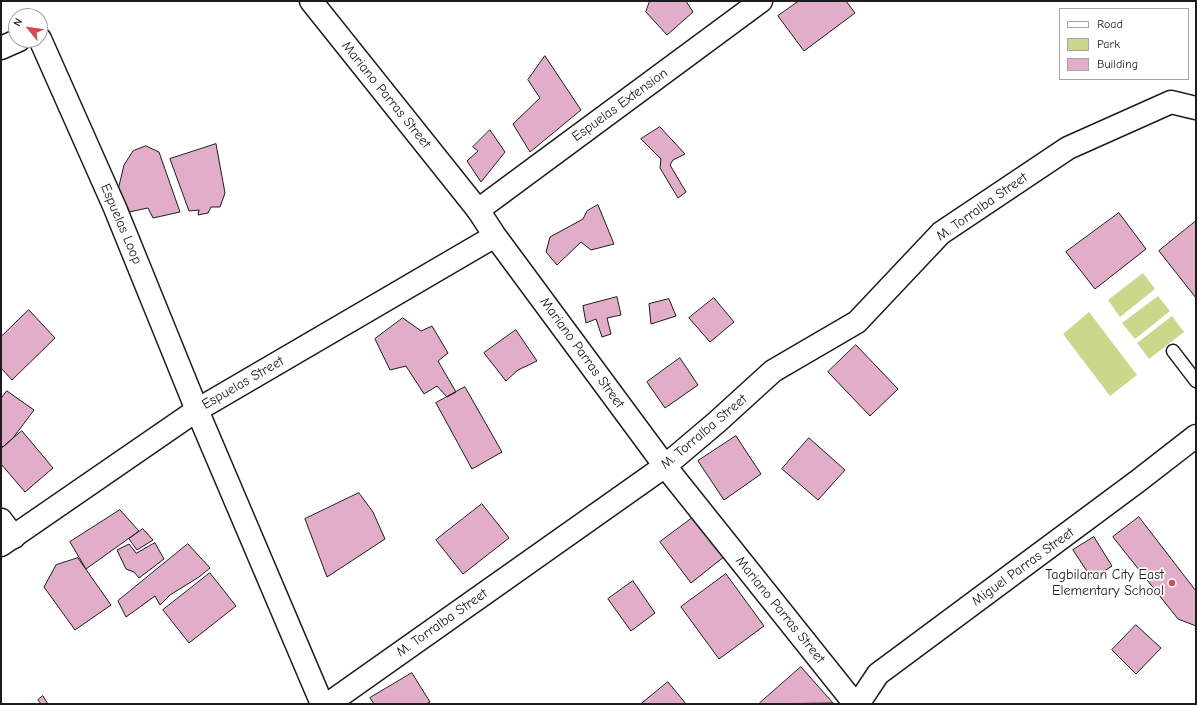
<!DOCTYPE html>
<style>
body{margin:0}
#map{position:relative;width:1197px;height:705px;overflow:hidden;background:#fff;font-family:"Comic Neue",sans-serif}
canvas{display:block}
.frame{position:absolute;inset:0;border:2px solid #1c1c1c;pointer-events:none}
.legend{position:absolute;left:1059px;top:8px;width:130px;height:72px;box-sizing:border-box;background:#fff;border:1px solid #a4a4a4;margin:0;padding:5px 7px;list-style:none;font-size:12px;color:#1c1c1c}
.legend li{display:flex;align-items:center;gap:8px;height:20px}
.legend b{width:20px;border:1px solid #a4a4a4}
.north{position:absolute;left:8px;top:8px;width:40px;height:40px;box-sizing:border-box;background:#fff;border:1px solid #a4a4a4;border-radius:50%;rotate:299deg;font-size:11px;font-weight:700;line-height:16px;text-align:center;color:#1c1c1c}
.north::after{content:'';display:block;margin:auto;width:14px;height:18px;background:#d1495b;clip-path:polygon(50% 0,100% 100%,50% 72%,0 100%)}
</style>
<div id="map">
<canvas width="1197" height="705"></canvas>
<div class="frame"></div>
<ul class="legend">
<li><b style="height:5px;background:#fff"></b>Road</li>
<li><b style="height:11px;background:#cad88c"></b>Park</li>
<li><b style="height:11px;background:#e1adc9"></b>Building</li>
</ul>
<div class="north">N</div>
</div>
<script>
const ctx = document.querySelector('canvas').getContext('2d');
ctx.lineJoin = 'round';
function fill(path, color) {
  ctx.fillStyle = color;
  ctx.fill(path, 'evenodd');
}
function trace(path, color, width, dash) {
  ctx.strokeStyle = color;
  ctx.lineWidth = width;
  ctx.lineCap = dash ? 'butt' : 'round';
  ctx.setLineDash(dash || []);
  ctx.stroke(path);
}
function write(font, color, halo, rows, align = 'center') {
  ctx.font = font + ' "Comic Neue",sans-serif';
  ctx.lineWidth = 3.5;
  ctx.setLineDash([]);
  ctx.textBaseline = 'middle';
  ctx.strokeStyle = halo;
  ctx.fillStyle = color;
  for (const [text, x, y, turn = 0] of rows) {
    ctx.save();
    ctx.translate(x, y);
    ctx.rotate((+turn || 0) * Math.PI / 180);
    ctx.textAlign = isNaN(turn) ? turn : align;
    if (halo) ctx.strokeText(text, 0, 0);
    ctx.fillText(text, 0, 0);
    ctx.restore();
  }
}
fill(new Path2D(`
 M1143,273l12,16 -35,28 -12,-17z
 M1158,296l12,15 -35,28 -13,-16z
 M1089,312l48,63 -27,21 -47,-62z
 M1172,316l12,16 -35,27 -12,-16z`), '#cad88c');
const building = new Path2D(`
 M650,1h36l7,11 -26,23 -21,-23z
 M799,1h47l9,12 -51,38 -26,-35z
 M545,56l36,54 -51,42 -17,-28 27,-26 -12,-18z
 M660,127l25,27 -12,6 -3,5 16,27 -8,6 -18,-30 1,-9 -20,-20z
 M490,130l15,22 -24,30 -14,-21 11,-10 -5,-4z
 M216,144l9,49 -5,14h-9l-3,6 -10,2 1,-5 -10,1 -19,-52z
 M146,146l13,6 21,60 -27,6 -5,-10 -19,4 -11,-22 6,-25 9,-14z
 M598,205l16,39 -23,6 -10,-8 -24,23 -11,-13 4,-15 33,-18 4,-8z
 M1119,213l27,36 -51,40 -29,-37z
 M1196,221v77l-37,-47z
 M617,297l4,18 -14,3 4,16 -9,3 -6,-18 -10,4 -3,-17z
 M714,298l20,24 -24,20 -21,-24z
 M669,299l7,17 -25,8 -2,-20z
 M29,310l26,28 -43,42 -11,-12v-31z
 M403,318l18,13 11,-5 16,27 -10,8 18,31 -9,5 -10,-11 -13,8 -18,-28 -16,4 -15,-31z
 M516,330l21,31 -19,9 -12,11 -22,-28z
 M856,345l42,44 -28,27 -42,-44z
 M680,358l18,27 -33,23 -18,-26z
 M465,387l37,65 -30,17 -36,-66z
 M7,391l27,19 -21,28 -10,9 -2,-2v-46z
 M22,431l31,37 -28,24 -24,-28v-15z
 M736,436l25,38 -37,26 -26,-39z
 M809,438l36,32 -27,30 -36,-31z
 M359,493l14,19 12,27 -58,38 -22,-58z
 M482,504l27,34 -46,36 -27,-34z
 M120,510l19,21 -53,38 -16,-27z
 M695,516l30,40 -34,27 -31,-41z
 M1139,517l57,74v35l-18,-7 -65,-82z
 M143,529l10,11 -16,10 -8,-11z
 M1094,537l18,29 -20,13 -19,-29z
 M155,543l9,16 -25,19 -5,-6 -8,-3 -9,-19 12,-6 7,9z
 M188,544l22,24 -11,9 -29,18 -10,10 -5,-9 -29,21 -8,-16z
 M78,558l33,47 -36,25 -31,-43 12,-22z
 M210,573l26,33 -47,37 -26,-33z
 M726,574l38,52 -45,33 -38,-52z
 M633,581l22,32 -24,18 -23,-32z
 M1136,625l25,23 -25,26 -24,-24z
 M801,667l32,36 -72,1 -1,-1z
 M412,673l18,29 -4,2h-52l-4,-6z
 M668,682l18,22h-45z
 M43,696l5,8h-7l-3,-4z`);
fill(building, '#e1adc9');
trace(building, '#1c1c1c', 1);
const lane = new Path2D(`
 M1173,351l23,30`);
const street = new Path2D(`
 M40,39l75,169 82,202 125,294
 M1,48l18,-8
 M478,210l283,-209
 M665,466l52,-44 56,-51 84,-49 84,-89 127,-85 103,-46 25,6
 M1,520l13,17`);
const secondary = new Path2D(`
 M311,1l167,209 17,26 170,230 190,238
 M1,545l196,-135 298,-174
 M328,704l337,-238
 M858,704l20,-30 260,-193 58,-45`);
trace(lane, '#1c1c1c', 15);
trace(street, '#1c1c1c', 25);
trace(secondary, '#1c1c1c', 25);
trace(lane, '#fff', 12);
trace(street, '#fff', 22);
trace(secondary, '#fff', 22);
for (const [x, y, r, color] of [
 [1172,583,4,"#d1495b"]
]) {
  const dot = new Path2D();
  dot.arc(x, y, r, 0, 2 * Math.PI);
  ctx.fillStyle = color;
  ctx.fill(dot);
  trace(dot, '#fff', 1.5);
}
write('14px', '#1c1c1c', '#fff', [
 ["Mariano Parras Street",386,95,51],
 ["Espuelas Extension",620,105,-36],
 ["M. Torralba Street",982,207,-35],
 ["Espuelas Loop",121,224,67],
 ["Mariano Parras Street",582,353,54],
 ["Espuelas Street",243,383,-30],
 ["M. Torralba Street",704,432,-40],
 ["Miguel Parras Street",1023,567,-36],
 ["Mariano Parras Street",780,610,51],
 ["M. Torralba Street",442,623,-35]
]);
write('14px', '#1c1c1c', '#fff', [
 ["Tagbilaran City East",1164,575],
 ["Elementary School",1164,591]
], 'right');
</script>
